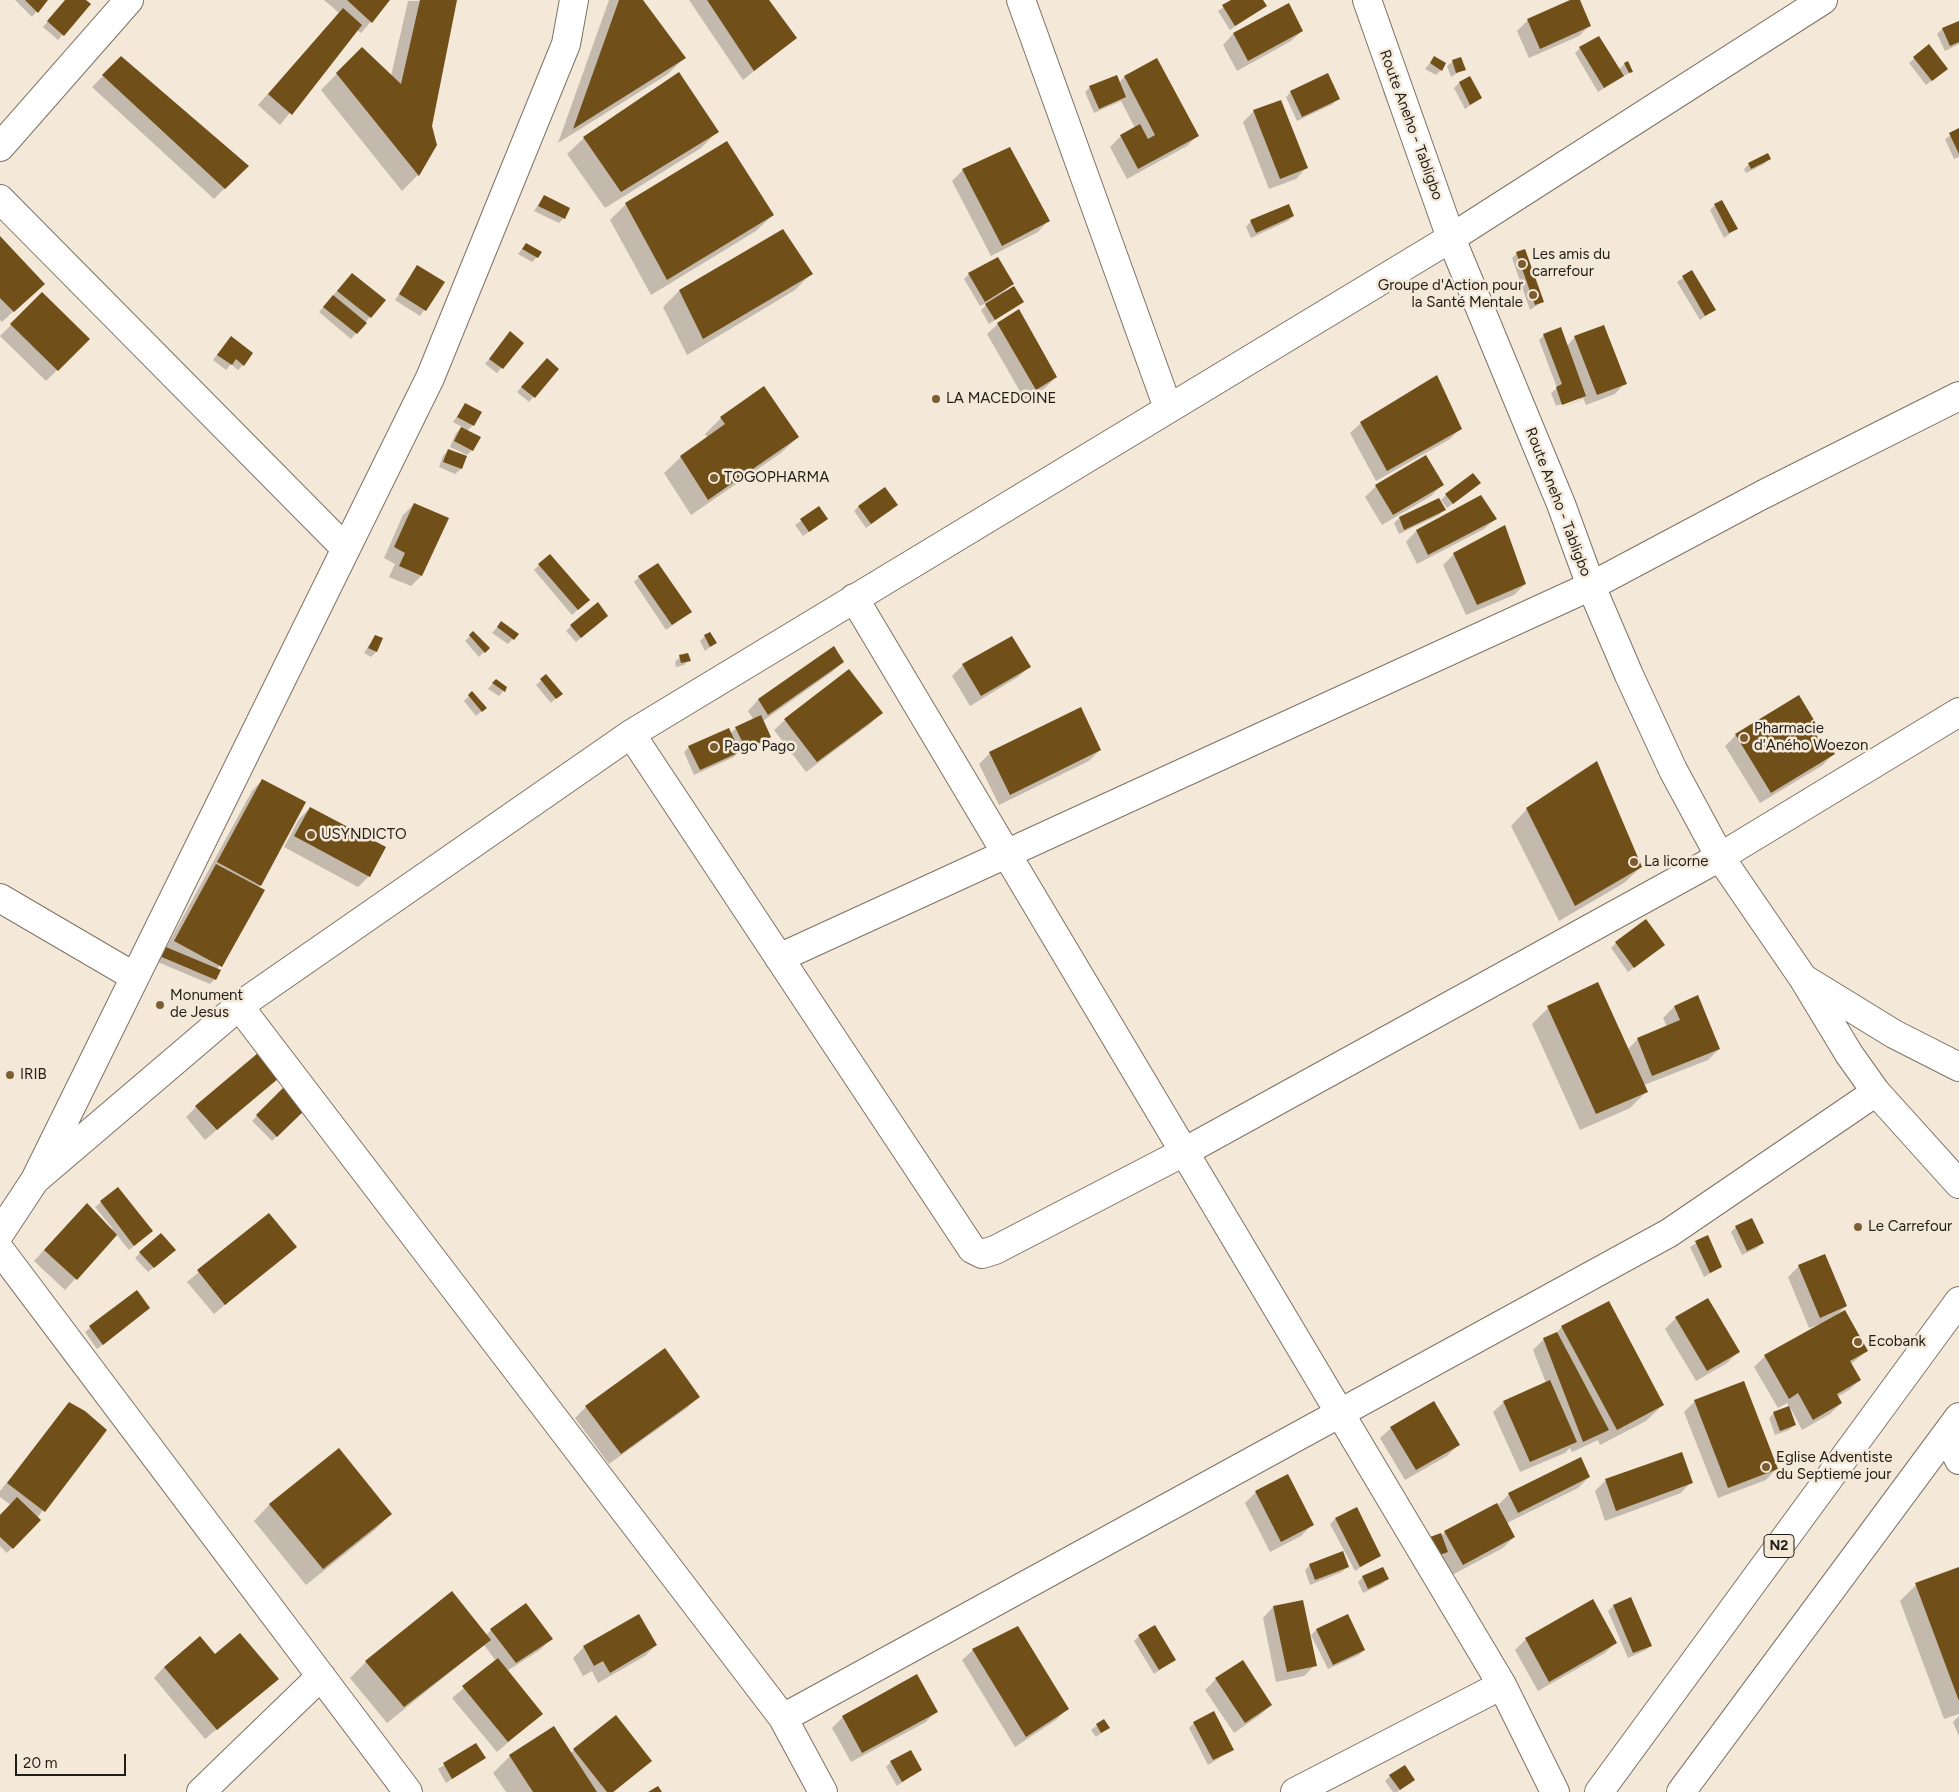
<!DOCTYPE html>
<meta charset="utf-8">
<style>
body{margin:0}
#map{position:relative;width:1959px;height:1792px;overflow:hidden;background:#f4e8d8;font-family:Figtree,sans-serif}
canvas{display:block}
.scale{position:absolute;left:15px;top:1754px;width:111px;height:22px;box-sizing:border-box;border:2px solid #211d17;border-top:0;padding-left:6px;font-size:15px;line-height:18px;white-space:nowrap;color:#211d17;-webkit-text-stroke:4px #f4e8d8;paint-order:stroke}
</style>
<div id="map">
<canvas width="1959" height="1792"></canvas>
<div class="scale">20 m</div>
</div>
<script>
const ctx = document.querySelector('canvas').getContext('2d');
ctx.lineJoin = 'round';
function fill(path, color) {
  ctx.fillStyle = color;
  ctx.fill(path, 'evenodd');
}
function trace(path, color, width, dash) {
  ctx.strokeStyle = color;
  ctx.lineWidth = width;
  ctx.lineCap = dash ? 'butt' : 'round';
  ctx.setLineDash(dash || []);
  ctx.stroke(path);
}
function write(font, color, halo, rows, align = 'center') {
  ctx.font = font + ' Figtree,sans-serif';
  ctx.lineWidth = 5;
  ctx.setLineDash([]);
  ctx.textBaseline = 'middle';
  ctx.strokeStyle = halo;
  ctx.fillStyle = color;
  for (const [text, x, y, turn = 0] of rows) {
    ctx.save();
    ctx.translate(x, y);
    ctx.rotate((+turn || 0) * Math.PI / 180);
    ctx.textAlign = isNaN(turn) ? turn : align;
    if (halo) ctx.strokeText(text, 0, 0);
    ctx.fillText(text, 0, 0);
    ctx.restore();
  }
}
fill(new Path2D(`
 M15,0h31l-14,17z
 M66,0h18l5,4 -31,36 -15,-13z
 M324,0h65l-28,33 -4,-3 -77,95 -22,-20 81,-92z
 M455,0l-24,126 5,19 -18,30 -16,16 -81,-101 41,-42 29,28 17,-75z
 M609,0h33l42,58 -16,16 -110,69z
 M689,0h78l28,38 -52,42z
 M1234,0h28l3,6 -35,24 -12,-19z
 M1573,0h5l12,25 -11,11 -50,22 -12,-27 11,-11z
 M1288,5l14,26 -11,10 -54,30 -14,-26 10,-11z
 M1959,22v22l-14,7 -8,-17 5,-5z
 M1929,46l12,27 -15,12 -17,-22z
 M1580,48l38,22 9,-8 5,9 -34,21 -23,-39z
 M121,58l126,108 -33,33 -122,-112z
 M1434,58l7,12 -5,5 -11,-6z
 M1156,60l42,75 -11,11 -60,33 -17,-32 11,-11 14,-8 -14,-27 -27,12 -9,-21 5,-5 29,-4 5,-6z
 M1453,61l11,8 -13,8 -4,-11z
 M1459,83l21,15 -15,11 -11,-21z
 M1388,87l5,15 -5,2 -5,-12z
 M1291,92l47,6 -5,6 -36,17 -11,-24z
 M1254,111l52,57 -10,11 -27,10 -26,-67z
 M1959,130v27l-5,2 -9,-20z
 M717,132l-16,16 -96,60 -38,-54 17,-16z
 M1010,149l38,72 -10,11 -47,24 -39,-75 11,-11z
 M1769,159l-5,5 -18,9 -2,-4 5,-5z
 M544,196l20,22 -5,5 -25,-12z
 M626,204l147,11 -17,16 -105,64 -41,-75z
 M1715,205l21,24 -12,9 -14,-28z
 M1293,216l-5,5 -37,17 -5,-11 5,-6z
 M783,230l28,44 -16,16 -108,65 -24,-48 16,-16z
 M0,238l32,56 -30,28 -2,-2z
 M526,244l11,13 -5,5 -14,-8z
 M1517,253l25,49 -12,8 -18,-52z
 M417,267l26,16 -23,33 -25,-16z
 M1692,272l22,37 -14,11 -23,-38z
 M969,274l44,9 -9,9 18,10 -33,22 -8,-14 8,-8 -9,4 -16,-27z
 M347,279l23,38 -19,22 -32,-27z
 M42,294l46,45 -42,42 -46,-45z
 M998,324l58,53 -11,11 -20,12 -38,-66z
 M510,333l12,10 -25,30 -12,-9z
 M1544,335l23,11 8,-9 50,46 -10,11 -29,11 -3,-7 -4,3 -22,8 23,-9v-3l-24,9 -5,-13 6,-5 -18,-48z
 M226,343l17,22 -5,5 -7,-6 -5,6 -13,-10z
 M542,364l16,5 -29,33 -12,-10z
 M465,405l8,20 -6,6 5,19 -5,5 -17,-8 6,-14 6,-6 -9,-5z
 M721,418l77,19 -17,16 -90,62 -27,-42 17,-16 27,-19 -3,-4z
 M1361,423l100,5 -11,11 -74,42 -26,-48z
 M448,451l17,6 -4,12 -6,5 -16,-7 4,-11z
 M1426,457l16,28 -11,11 -49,29 -17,-28 11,-11z
 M1474,488l-27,20 -6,-8 5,-5z
 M1480,497l15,22 -11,10 -67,35 -11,-22 10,-11z
 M1439,499l5,11 -5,5 -40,19 -5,-11 5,-5z
 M414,504l7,72 -10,10 -22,-9 6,-13 -11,-6 19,-43z
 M859,506l32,4 -25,18 -12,-17z
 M818,508l8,11 -23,17 -8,-11z
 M1454,554l71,30 -11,11 -48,20 -23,-50z
 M539,565l44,40 -11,10 -38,-45z
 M639,577l51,35 -24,18 -32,-48z
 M601,620l-25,22 -10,-11 5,-5z
 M501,623l16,11 -9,10 -16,-11z
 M473,633l15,15 -9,9 -14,-16z
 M375,636l1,16 -5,5 -7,-4z
 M705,636l10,7 -10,8 -5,-10z
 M833,648l10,13 -11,11 -69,49 7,16 -5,5 -24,11 -2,-2 -5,6 -40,18 -10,-23 5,-5 41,-13 6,-6 18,-8 -6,-9 10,-11z
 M680,657l9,3 -5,5 -8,2 -1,-5z
 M963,665l66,2 -11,10 -48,29 -18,-30z
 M546,676l10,22 -5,5 -15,-18z
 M496,680l10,8 -7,8 -11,-7z
 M472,693l13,15 -9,8 -12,-15z
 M881,713l-11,11 -64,48 -32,-42 11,-10z
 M1819,730l-4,4 10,17 8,3 -10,11 -63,38 -35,-57 11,-11z
 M1100,750l-11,11 -90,44 -20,-41 11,-11z
 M262,780l-2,105 -43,85 -2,9 -5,5 -57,-24 13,-12 86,-157z
 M310,808l59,68 -11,11 -74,-40 15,-28z
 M1527,809l114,58 -17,16 -65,38 -48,-95z
 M1616,943l42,6 -30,23 -17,-24z
 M1698,997l21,52 -11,11 -64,25 2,7 -16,16 -50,22 -48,-106 16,-16 79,42 11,-11 29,-12 -4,-9 11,-11z
 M286,1087l20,20 -34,34 -20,-20z
 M266,1088l-61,52 -19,-23 10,-10z
 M118,1189l29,46 -18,15 -13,-16 -51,56 -31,-29 42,-46 37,14 -18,-22z
 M269,1214l26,33 -81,67 -27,-32z
 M1736,1227l26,16 -5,5 -15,7 -11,-23z
 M1707,1237l14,30 -17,10 -14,-30z
 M140,1253l29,2 -21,17 -13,-14z
 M1799,1266l47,40 -9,9 30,36 -16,13 9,16 -11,10 -12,7 4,6 -11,11 -28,16 -12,-23 4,18 -5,5 -14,5 -6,-17 5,-5 15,-6 -2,-4 -9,5 -24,-41 11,-11 56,-32 -12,4 -21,-51z
 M136,1292l12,16 -51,41 -12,-17z
 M1676,1318l62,34 -11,11 -31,18 -31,-52z
 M1562,1327l101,78 -17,16 -46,24 -2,-5 -26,12 -2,-4 -5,5 -45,19 -27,-60 11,-10 42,-19 -13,-33 11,-11 11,-5z
 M698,1397l-11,11 -78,56 -34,-46 11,-11z
 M1695,1401l81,68 -10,11 -48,18 -34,-86z
 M70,1404l35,26 -68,88 2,2 -32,33 -7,-7v-30l11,-11 -11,-8v-6z
 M1391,1428l67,17 -11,11 -42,24 -25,-42z
 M1682,1454l9,28 -10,11 -76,28 -10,-30 10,-10z
 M1589,1477l-11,11 -71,35 7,14 -11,11 -51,27 -10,-18 -10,3 9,-24 4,-4 52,-26 12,-12z
 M1256,1492l56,33 -11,11 -31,16 -25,-49z
 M270,1504l121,10 -16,16 -69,55 -52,-64z
 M1356,1509l24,46 -25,16 -25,-47 5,-5z
 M1310,1565l37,2 -5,5 -32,13 -5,-15z
 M1959,1569v145l-15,5 -44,-118 16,-16z
 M1363,1577l24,2 -5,5 -19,9 -5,-11z
 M1592,1601l24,41 -11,11 -67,38 -23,-41 11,-11z
 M1613,1606l38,39 -5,5 -18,8 -20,-47z
 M1273,1607l42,58 -11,11 -28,6 -13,-64z
 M639,1616l17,29 -11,11 -47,27 -6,-12 -9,5 -10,-18 11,-11z
 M1348,1616l16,34 -5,5 -31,14 -17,-34 5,-5z
 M491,1630l60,9 -11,11 -33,21 34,43 -44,38 -45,-54 44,-37 -12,-16 -97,78 -37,-45 16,-16 120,-27z
 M1139,1636l35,24 -20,14 -20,-33z
 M973,1650l94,59 -11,11 -41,27 -53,-87z
 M1242,1662l29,43 -11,10 -26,18 -29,-43 11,-11z
 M164,1667l113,12 -72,60 -51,-61z
 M936,1711l-10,11 -75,40 -19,-34 11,-11z
 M1959,1716v20l-6,-14z
 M1104,1720l4,8 -12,9 -5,-7z
 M1194,1723l38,27 -24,15 -19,-37z
 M554,1728l16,26 4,-4 77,11 -37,31h-108l-13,-19 17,-17z
 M476,1744l9,14 -39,25 -8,-14z
 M891,1762l30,7 -24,17 -11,-19z
 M1390,1776l23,4 -16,12h-4l-8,-11z`), '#0003');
fill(new Path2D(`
 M25,0h23l-10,13z
 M65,0h21l5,4 -27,32 -17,-15z
 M347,0h43l-18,23z
 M420,0h37l-25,126 5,19 -18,31 -83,-103 26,-26 39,37z
 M619,0h24l43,58 -113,71z
 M707,0h62l28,38 -43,33z
 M1231,0h32l4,6 -32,20 -13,-21z
 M1570,0h10l11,26 -51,23 -13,-30z
 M1289,3l14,28 -55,30 -15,-28z
 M343,8l19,17 -70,90 -24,-21z
 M1959,21v21l-9,4 -8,-18z
 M1599,36l25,40 -20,12 -25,-41z
 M1929,44l19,25 -16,12 -19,-24z
 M121,56l128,110 -24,23 -123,-114z
 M1434,56l12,7 -4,8 -12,-8z
 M1461,57l5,13 -10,3 -4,-13z
 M1157,58l42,78 -61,33 -18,-34 20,-11 8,15 7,-4 -31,-59z
 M1628,61l5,11 -4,1 -5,-10z
 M679,72l40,60 -98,60 -38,-55z
 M1328,73l12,26 -38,18 -12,-26z
 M1117,75l9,22 -27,12 -10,-23z
 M1470,76l12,22 -12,7 -11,-23z
 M1281,100l27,68 -28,11 -27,-69z
 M1959,128v26l-10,-21z
 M727,141l47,74 -107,65 -42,-77z
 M1010,147l40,74 -48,25 -40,-77z
 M1768,153l3,6 -20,10 -3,-6z
 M544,195l26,13 -5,11 -27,-13z
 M1722,200l16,29 -9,4 -15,-29z
 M1289,204l5,12 -38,17 -6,-13z
 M783,229l30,45 -110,65 -24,-49z
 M0,236l45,48 -31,28 -14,-14z
 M526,243l16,9 -4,6 -16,-9z
 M1525,249l19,53 -9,3 -19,-53z
 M998,257l16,27 -29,18 -17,-29z
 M417,265l28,17 -19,29 -27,-17z
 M1692,270l24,40 -11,6 -23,-40z
 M352,273l34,27 -15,18 -34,-27z
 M1014,286l10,16 -29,18 -10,-16z
 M42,292l48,47 -32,32 -48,-47z
 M333,295l34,28 -10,11 -34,-27z
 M1019,309l38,68 -21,13 -39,-67z
 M1604,325l23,59 -30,11 -23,-59z
 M1561,327l25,69 -24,9 -6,-18 6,-3 -19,-50z
 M510,331l14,12 -21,26 -14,-10z
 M231,336l22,17 -9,13 -8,-7 -4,6 -15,-10z
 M547,358l12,11 -24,29 -14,-11z
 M1437,375l25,54 -75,42 -27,-49z
 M764,386l35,51 -91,63 -28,-44 45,-32 -5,-7z
 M465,403l17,9 -8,14 -17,-9z
 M461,427l20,10 -8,14 -19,-10z
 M448,449l19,7 -5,13 -19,-7z
 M1426,455l18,30 -51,30 -18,-30z
 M1473,473l8,10 -28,21 -8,-10z
 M885,487l13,18 -27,19 -13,-18z
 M1481,495l16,24 -69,36 -12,-25z
 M1439,498l7,12 -42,20 -5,-13z
 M414,503l35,15 -27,58 -23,-10 6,-13 -11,-6z
 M819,506l9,13 -19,13 -9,-13z
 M1505,525l21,59 -49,21 -24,-52z
 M550,554l40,46 -12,10 -40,-46z
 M658,563l34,49 -20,13 -34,-49z
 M598,602l10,14 -27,22 -11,-13z
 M501,621l18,13 -5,6 -17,-13z
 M473,631l17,17 -5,5 -16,-18z
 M710,632l7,11 -7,4 -6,-12z
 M375,635l8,3 -6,14 -9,-4z
 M1012,636l19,31 -50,29 -19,-32z
 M834,646l10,16 -76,53 -10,-16z
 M688,653l3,8 -10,2 -2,-8z
 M849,669l34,44 -66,49 -33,-43z
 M546,674l17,20 -7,5 -16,-20z
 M496,679l11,8 -2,5 -13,-9z
 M472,691l15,17 -5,4 -14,-17z
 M1799,695l21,35 -5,3 10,16 5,-3 5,8 -64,39 -36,-59z
 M1081,707l20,43 -91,45 -21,-43z
 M761,715l10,22 -25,12 -11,-22z
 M729,728l11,24 -40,18 -12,-24z
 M1597,761l45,106 -67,39 -49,-98z
 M262,779l44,23 -45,84 -44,-24z
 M310,807l76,40 -16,30 -76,-41z
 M216,864l49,26 -43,77 -48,-26z
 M1646,919l19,26 -31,23 -19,-26z
 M161,945l60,25 -5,10 -59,-25z
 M1598,982l50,110 -52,22 -49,-108z
 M1698,995l22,54 -68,27 -15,-38 43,-18 -6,-14z
 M258,1053l21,25 -62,52 -22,-24z
 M286,1085l22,22 -31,30 -21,-22z
 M118,1187l35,44 -19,15 -34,-45z
 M87,1203l30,32 -40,45 -33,-30z
 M269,1213l28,34 -72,58 -28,-35z
 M1752,1218l12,25 -17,8 -12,-25z
 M161,1233l15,17 -22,18 -15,-16z
 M1708,1235l14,32 -12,6 -15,-32z
 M1825,1254l22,52 -27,12 -22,-53z
 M137,1290l13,18 -47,37 -14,-19z
 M1708,1298l32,54 -33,19 -32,-54z
 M1609,1301l55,104 -47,25 -56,-104z
 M1845,1310l23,41 -18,10 11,19 -24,14 5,9 -29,17 -15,-27 -9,6 -25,-44z
 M1557,1332l52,98 -26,12 -40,-104z
 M665,1348l35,49 -79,57 -36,-48z
 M1550,1380l27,62 -47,20 -27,-61z
 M1744,1381l34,88 -50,19 -34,-88z
 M1434,1401l26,44 -44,25 -26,-43z
 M69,1402l16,9 22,19 -62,82 -38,-29z
 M1789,1406l7,19 -16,6 -7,-19z
 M339,1448l53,66 -69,55 -54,-65z
 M1682,1452l11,31 -77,28 -11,-32z
 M1581,1457l9,20 -72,36 -10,-20z
 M1288,1474l26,51 -33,17 -26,-51z
 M17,1497l24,23 -28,29 -13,-12v-22z
 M1497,1503l18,34 -52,28 -19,-34z
 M1357,1507l24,49 -21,11 -25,-49z
 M1441,1533l7,19 -11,4 -7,-19z
 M1343,1551l6,16 -34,13 -6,-16z
 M1383,1567l6,12 -21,10 -6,-13z
 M1959,1567v134l-44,-118z
 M452,1591l39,49 -87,67 -39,-46z
 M1631,1597l21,49 -19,7 -20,-48z
 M1593,1599l24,44 -68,39 -24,-44z
 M1303,1600l14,66 -30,6 -14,-66z
 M526,1603l27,36 -37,24 -26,-34z
 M639,1614l18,31 -47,28 -7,-12 -9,5 -11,-20z
 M1348,1614l17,36 -32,15 -17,-36z
 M1155,1625l21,35 -17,10 -21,-35z
 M1018,1626l51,83 -43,28 -54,-88z
 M240,1633l39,46 -62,51 -53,-63 36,-31 15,18z
 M498,1658l45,56 -35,28 -46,-56z
 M1243,1660l29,45 -27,18 -30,-45z
 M917,1674l21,38 -76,41 -20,-37z
 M1214,1711l20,39 -21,10 -20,-38z
 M616,1715l36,46 -39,31h-6l-34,-43z
 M1104,1719l6,9 -9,5 -5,-9z
 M554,1726l43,66h-64l-24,-37z
 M476,1743l10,15 -34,21 -9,-16z
 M911,1750l11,20 -20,12 -12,-21z
 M1405,1765l10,15 -15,10 -11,-15z
 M658,1786l4,6h-14z`), '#704f19');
const minor = new Path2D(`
 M1021,0l147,408
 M0,147l129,-147
 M0,199l346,350
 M854,598l648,1087 53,107
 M631,734l341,515 10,5 13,-4 189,-98 536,-295 239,-145
 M0,898l135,79
 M779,958l812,-372 171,-91 197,-99
 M239,1006l544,712 40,74
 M35,1180l204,-174 392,-272 820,-496 372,-238
 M0,1233l35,-53 395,-802 136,-334 8,-44
 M0,1250l408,542
 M1947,1435l12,25
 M783,1718l886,-485 207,-141
 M201,1792l120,-116
 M1295,1792l207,-107`);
const major = new Path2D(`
 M1367,0l84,238 110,266 30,82 38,89 44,95 47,87 83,121 46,76 27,38 83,92
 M1806,980l88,54 65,33`);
const highway = new Path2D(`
 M1599,1792l360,-491
 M1681,1792l278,-375`);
trace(minor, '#7d7264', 30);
trace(major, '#7d7264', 30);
trace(highway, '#7d7264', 30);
trace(minor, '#fff', 28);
trace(major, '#fff', 28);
trace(highway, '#fff', 28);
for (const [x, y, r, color] of [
 [1522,264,5,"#7b5d31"],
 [1533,295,5,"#7b5d31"],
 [936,399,5,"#7b5d31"],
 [714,478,5,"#7b5d31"],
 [1744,738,5,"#7b5d31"],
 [714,747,5,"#7b5d31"],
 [311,835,5,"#7b5d31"],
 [1634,862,5,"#7b5d31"],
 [160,1005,5,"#7b5d31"],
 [10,1075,5,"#7b5d31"],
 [1858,1227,5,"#7b5d31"],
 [1858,1342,5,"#7b5d31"],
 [1766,1467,5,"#7b5d31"]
]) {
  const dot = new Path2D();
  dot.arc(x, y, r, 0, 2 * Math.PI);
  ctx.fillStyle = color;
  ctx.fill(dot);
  trace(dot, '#f4e8d8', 2);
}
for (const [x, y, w] of [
 [1779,1546,30]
]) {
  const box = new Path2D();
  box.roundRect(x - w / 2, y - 11.5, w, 23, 4);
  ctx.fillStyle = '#f4e8d8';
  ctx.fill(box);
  trace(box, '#211d17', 1);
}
write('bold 14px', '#211d17', null, [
 ["N2",1779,1546]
]);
write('15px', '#211d17', '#f4e8d8', [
 ["Route Aneho - Tabligbo",1411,125,70],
 ["Route Aneho - Tabligbo",1558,502,69]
]);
write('15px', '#211d17', '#f4e8d8', [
 ["Les amis du",1532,255],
 ["carrefour",1532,272],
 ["Groupe d'Action pour",1523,286,"right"],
 ["la Santé Mentale",1523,303,"right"],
 ["LA MACEDOINE",946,399],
 ["TOGOPHARMA",724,478],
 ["Pharmacie",1754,729],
 ["d'Aného Woezon",1754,746],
 ["Pago Pago",724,747],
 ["USYNDICTO",321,835],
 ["La licorne",1644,862],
 ["Monument",170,996],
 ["de Jesus",170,1013],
 ["IRIB",20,1075],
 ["Le Carrefour",1868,1227],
 ["Ecobank",1868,1342],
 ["Eglise Adventiste",1776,1458],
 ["du Septieme jour",1776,1475]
], 'left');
</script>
